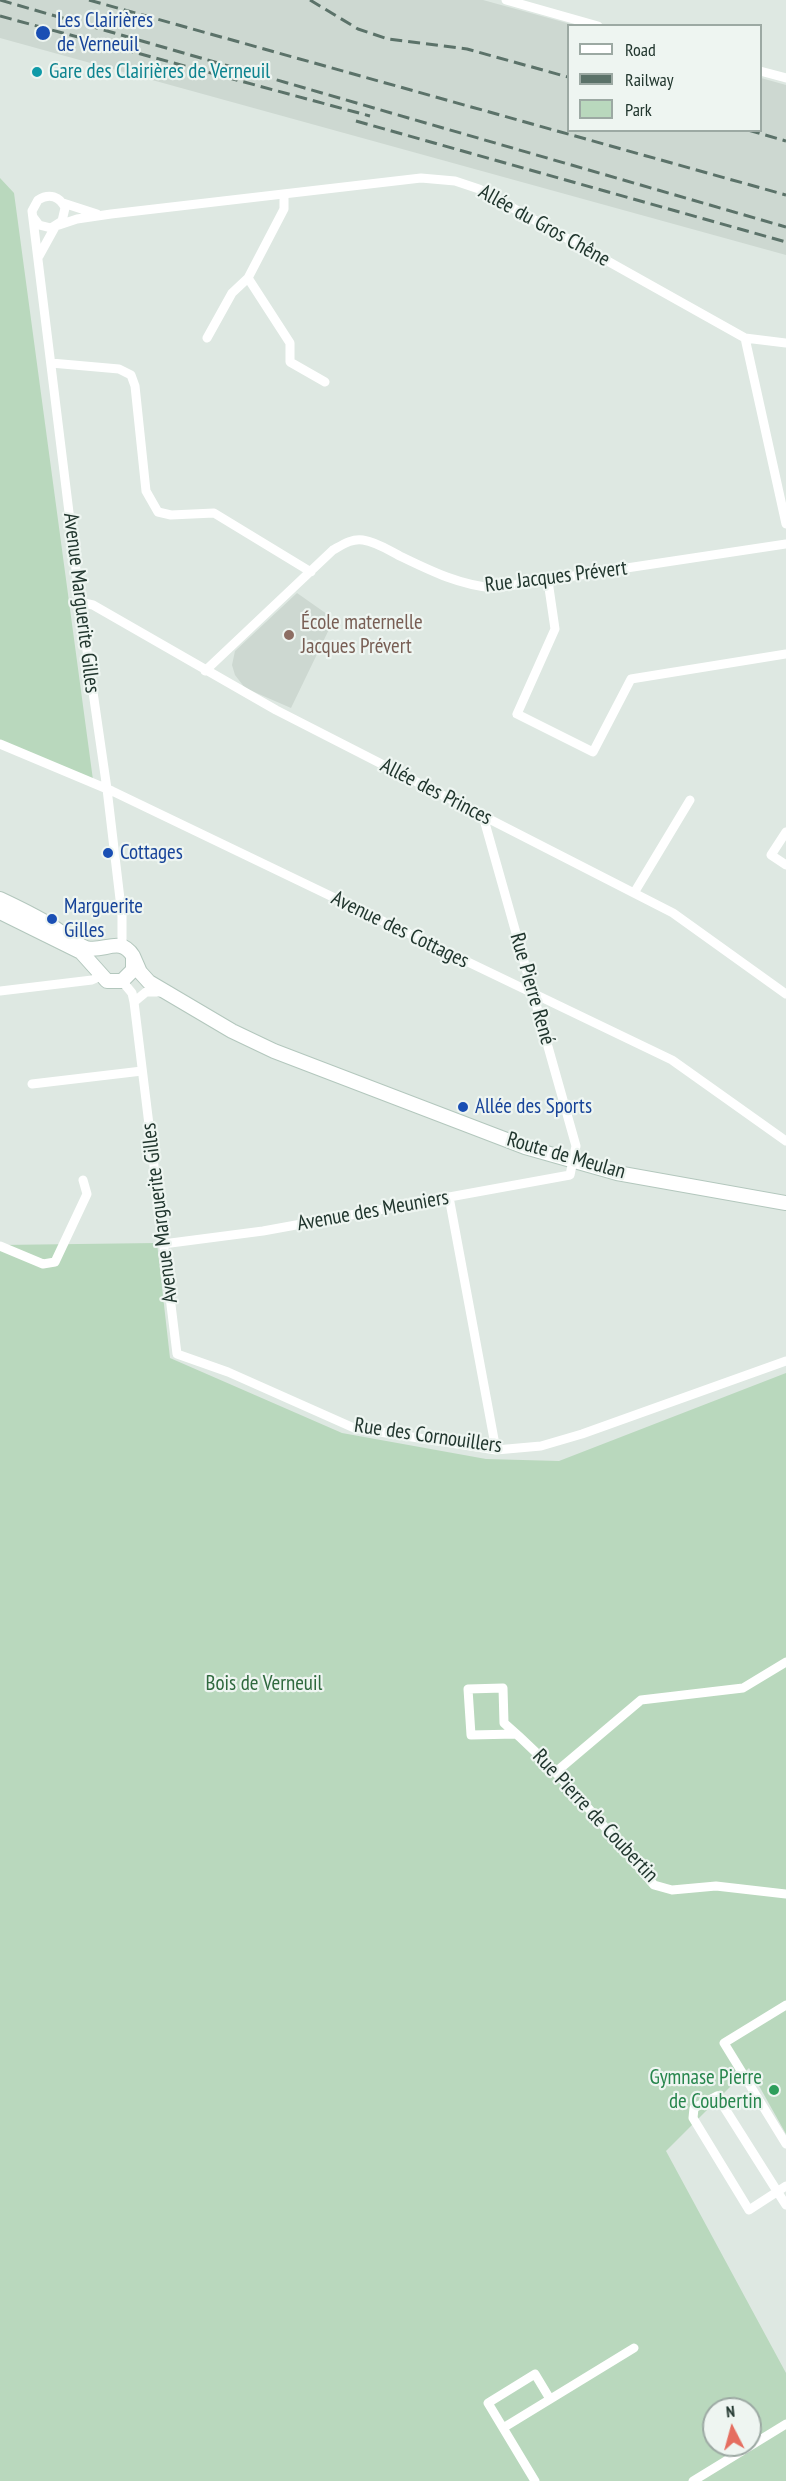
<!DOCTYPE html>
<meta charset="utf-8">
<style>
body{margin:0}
#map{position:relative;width:786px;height:2481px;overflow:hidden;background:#dee8e2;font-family:"PT Sans Narrow",sans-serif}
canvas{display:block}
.legend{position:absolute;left:567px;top:24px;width:195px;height:108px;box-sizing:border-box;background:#eef5f1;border:2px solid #9ca9a3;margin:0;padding:8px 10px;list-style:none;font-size:18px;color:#21362e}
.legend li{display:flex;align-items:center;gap:12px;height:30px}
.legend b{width:30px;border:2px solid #9ca9a3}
.north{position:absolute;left:702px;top:2397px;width:60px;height:60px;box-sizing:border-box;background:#eef5f1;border:2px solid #9ca9a3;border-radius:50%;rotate:354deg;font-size:16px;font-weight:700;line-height:24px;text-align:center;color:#21362e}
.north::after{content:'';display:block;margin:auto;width:21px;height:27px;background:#e56e60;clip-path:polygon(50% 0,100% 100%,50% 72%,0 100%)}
</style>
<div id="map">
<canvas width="786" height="2481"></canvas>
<ul class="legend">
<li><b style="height:8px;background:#fff"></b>Road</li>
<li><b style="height:8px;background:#5b7269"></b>Railway</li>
<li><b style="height:16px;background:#b9d8bd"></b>Park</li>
</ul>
<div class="north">N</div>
</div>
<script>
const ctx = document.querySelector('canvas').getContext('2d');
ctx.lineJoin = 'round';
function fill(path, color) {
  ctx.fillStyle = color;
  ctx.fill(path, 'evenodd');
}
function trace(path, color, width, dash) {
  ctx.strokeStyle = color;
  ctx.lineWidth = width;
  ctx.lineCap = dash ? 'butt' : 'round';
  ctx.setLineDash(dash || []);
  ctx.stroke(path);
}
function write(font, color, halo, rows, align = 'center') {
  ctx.font = font + ' "PT Sans Narrow",sans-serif';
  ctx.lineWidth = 4.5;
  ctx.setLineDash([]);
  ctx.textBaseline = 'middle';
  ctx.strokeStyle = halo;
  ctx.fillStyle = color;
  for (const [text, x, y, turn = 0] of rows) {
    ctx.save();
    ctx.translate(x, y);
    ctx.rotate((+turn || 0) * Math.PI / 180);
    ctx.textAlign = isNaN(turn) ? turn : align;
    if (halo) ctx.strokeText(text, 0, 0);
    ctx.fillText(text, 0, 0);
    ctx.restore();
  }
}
fill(new Path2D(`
 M0,0h483l91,25 -6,1v104h192l1,-52 25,7v170l-786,-217z
 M297,593l37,26 -43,89 -46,-20 -10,-13 -3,-10 3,-14z`), '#cdd8d1');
fill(new Path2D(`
 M0,178l14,15 79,587 -93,-40z
 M157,1243l13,115 172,75 144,26 73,2 227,-88v761l-37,-66 -83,83 120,222v108h-786v-1236zM714,2409h36v36h-36z`), '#b9d8bd');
const secondary = new Path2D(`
 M0,899c17,8 34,16 50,26 12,7 23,18 36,23 18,5 34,-13 47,8v14l-11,11h-15l-26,-29 -81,-40
 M133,956l7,16 9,10 83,49 42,20 251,96 92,26 169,30`);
trace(secondary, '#b3c7bd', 16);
trace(new Path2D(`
 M506,0l92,26
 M760,71l26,7
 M284,194v15l-36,69 42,65v19l35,20
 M63,203l34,11
 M33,217l6,8 12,3 11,-7 3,-13c-5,-12 -16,-15 -27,-8l-6,11 48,391 27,187 15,127v30
 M59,225l18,-6 34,-5 310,-36 34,3 24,8 266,149 41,5
 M39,256l16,-29
 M207,338l25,-45 16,-15
 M745,338l41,186
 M51,363l68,6 12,6 4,11 11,105 12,21 13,3 43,-2 97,59
 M548,581l7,48 -38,85 76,38 38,-73 155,-25
 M80,602l13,3 183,105 397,203 113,81
 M205,671l128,-121c9,-5 19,-12 30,-10 14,2 27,11 39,17 31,15 58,28 92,31l292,-44
 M0,744l112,47 560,269 114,81
 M786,832l-15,23 15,10
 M634,893l56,-93
 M122,981l10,12 2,9 43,352 51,18 126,56 142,22 45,-4 41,-12 204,-73
 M0,991l92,-11 9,-4
 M134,1002l12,-10h17
 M32,1084l110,-13
 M449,1197l47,253
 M163,1244l100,-13 307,-56 6,-29 -93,-330
 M0,1246l43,18 12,-2 32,-68 -4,-14
 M516,1734l-45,1 -3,-46 35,-1 1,35c57,49 102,106 150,162l18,5 44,-4 70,8
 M557,1771l84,-71 102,-12 43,-26
 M786,2005l-62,38 62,101
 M786,2186l-37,24 -56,-92 1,-10 23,-12 60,95 9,14
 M503,2428l131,-80
 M535,2481l-47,-78 47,-29 15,25
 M693,2481l93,-57`), '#fff', 9);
trace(secondary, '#fff', 14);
trace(new Path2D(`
 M0,0l786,227
 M89,0l697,195
 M310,0l48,29 30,10 79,10 101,28
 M0,16l370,100
 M356,121l430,121
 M748,130l38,11`), '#5b7269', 3, [12, 6]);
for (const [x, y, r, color] of [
 [43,33,8,"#1a4fb4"],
 [37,72,6,"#0f9aa8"],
 [289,635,6,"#8d6e63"],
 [108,853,6,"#1a4fb4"],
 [52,919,6,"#1a4fb4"],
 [463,1107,6,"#1a4fb4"],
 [774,2090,6,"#2e9e5b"]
]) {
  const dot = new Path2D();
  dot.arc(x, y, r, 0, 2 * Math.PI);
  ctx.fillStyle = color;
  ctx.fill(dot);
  trace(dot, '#eef5f1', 2);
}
write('21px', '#164399', '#eef5f1', [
 ["Les Clairières",57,21],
 ["de Verneuil",57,45],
 ["Cottages",120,853],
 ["Marguerite",64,907],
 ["Gilles",64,931],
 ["Allée des Sports",475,1107]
], 'left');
write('21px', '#0d838f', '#eef5f1', [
 ["Gare des Clairières de Verneuil",49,72]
], 'left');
write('21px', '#21362e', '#eef5f1', [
 ["Allée du Gros Chêne",544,226,29],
 ["Rue Jacques Prévert",556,577,-7],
 ["Avenue Marguerite Gilles",81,603,83],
 ["Allée des Princes",436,792,27],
 ["Avenue des Cottages",400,930,26],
 ["Rue Pierre René",532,989,74],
 ["Route de Meulan",566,1156,16],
 ["Avenue des Meuniers",373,1211,-10],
 ["Avenue Marguerite Gilles",160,1213,-97],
 ["Rue des Cornouillers",428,1436,8],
 ["Rue Pierre de Coubertin",595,1816,47]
]);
write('21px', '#785e54', '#eef5f1', [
 ["École maternelle",301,623],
 ["Jacques Prévert",301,647]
], 'left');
write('21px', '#2f693e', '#eef5f1', [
 ["Bois de Verneuil",264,1684]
]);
write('21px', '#27864d', '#eef5f1', [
 ["Gymnase Pierre",762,2078],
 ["de Coubertin",762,2102]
], 'right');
</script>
